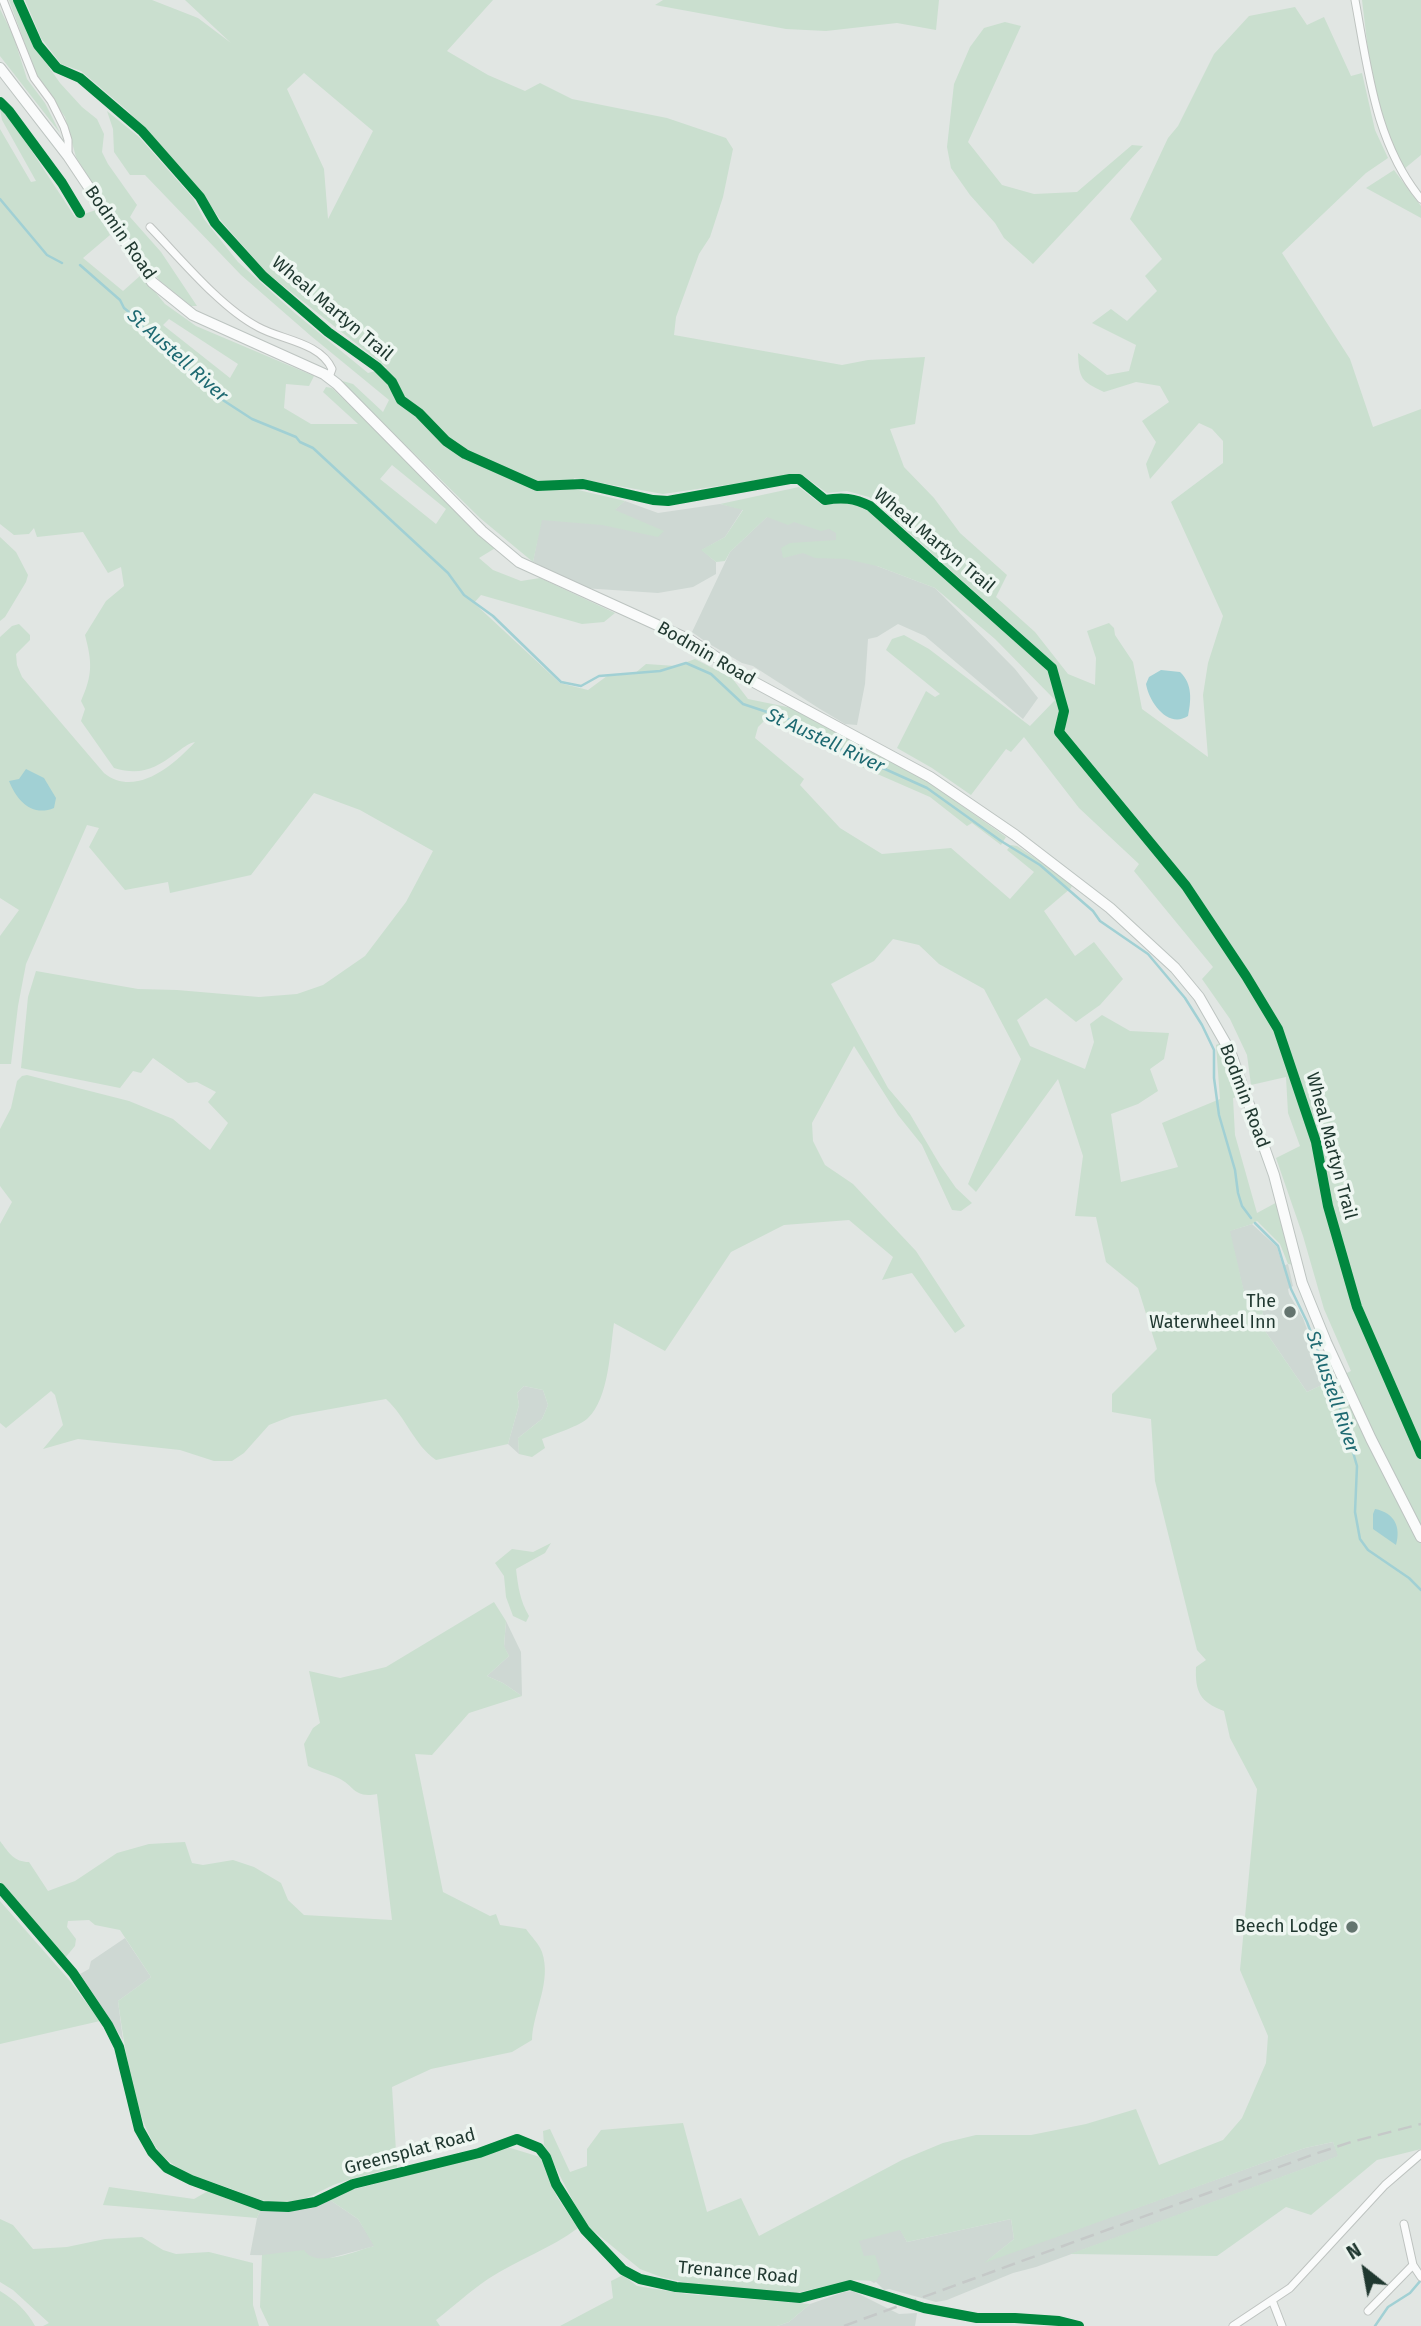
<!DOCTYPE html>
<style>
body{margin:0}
#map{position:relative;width:1421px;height:2326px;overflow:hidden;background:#e1e6e3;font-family:"Fira Sans",sans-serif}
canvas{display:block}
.north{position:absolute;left:1330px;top:2235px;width:70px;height:70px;-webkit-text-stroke:5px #eef6f1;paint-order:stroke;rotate:329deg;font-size:19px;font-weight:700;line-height:28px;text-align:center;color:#203830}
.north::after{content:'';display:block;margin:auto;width:24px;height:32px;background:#203830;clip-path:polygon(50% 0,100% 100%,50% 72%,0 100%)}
</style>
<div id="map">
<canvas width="1421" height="2326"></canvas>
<div class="north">N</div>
</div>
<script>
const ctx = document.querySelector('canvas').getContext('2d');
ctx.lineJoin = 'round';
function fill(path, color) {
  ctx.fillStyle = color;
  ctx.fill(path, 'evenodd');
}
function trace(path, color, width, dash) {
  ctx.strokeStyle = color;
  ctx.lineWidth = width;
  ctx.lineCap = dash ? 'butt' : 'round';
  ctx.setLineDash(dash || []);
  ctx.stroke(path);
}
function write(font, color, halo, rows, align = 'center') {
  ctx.font = font + ' "Fira Sans",sans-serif';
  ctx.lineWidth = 7;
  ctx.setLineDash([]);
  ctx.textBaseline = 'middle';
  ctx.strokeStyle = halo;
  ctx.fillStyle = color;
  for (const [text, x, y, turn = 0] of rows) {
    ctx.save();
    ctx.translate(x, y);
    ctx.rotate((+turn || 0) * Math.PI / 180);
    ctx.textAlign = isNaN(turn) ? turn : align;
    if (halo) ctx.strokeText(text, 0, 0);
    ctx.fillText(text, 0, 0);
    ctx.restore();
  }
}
fill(new Path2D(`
 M625,501l33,12 62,-9 23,5 -18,28 -23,13 14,12v12l-23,13 -35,6 -75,-5 -50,-26 8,-42 73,-10z
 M772,512l61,6 44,48 58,22 80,81 23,29 -15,21 -98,-83 -27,-12 -21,13 -9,2 -3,45 -8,41 -12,-1 -25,-15 -67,-43 -11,-3 -36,-21 -14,-10 38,-80z
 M1252,1224l25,23 6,19 5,-2 5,22 -5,3 1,5 14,24 23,65 -19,9 -46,-67 2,-12 -3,-7 -14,-5 -17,-70z
 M524,1386l19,4 5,15 -6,14 -24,19 1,16 -11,-10 11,-39 -2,-12z
 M506,1621l15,31 1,44 -19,-13 -16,-7 22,-20 -5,-9z
 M125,1938l26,39 -33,24 5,39 -43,-66 9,-5 2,-8z
 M1333,2142l6,14 -303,111 -23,6 -66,27 -11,2 -47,-13 -5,1 -8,-8 -2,1 -12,-7 -67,15 85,-69 17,1 10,19 104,-23 3,20 -27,22 318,-113z
 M330,2200l28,19 17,27 -56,15 -11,-5 -58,-1 7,-37 4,-9 24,3 28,-4z
 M853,2291l46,23 18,-1 -2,13h-138l12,-4 21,-18 34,-12z`), '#ced8d3');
fill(new Path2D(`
 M9,0h6l20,47 25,36 22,24 15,12 7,15 -2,18 6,12 29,41 -7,12 31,35 36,54h-6l-32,-26 -10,-13 -29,-39 -44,-71 -11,-40 -28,-40z
 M25,0h127l46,18 33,25 -46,-43h308l-46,51 41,24 37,16 15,-8 32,16 95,19 59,20 7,11 -10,48 -13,40 -11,17 -23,63 -2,18 168,30 26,-5 57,-3 -10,67 -25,5 14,38 30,31 26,35 47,42 -11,22 39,35 33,42 27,11 1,-27 -9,-27 22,-8 5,5 1,7 18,27 9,47 66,48 -5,-62 5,-32 15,-47 -52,-114 52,-39v-22l-11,-12 -13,-6 -49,56 -4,-15 10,-22 -14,-21 27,-19 -9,-16 -24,-4 -32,10c-23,-11 -25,-13 -26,-39l29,22 22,-4 7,-26 -44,-22 19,-14 16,12 30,-30 -12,-15 17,-17 -32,-40 38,-81 10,-12 36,-72 35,-38 46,-9 12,18 17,-8 27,59 11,-3 13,57 13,28 -22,15 -84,80 68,106 23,68 48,-18v1740l-44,11 -66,55 -25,-8 -69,49 -147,-2 268,-98 -5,-14 -28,6 -321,115 30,-24 -3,-20 -104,23 -7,-12 -41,11 5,15 11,-1 6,18 -5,8 -24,-1 -56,13 -105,-9 -30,-7 -21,-8 -55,-45 -41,-79 -1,-14 7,-2 20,43 17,-6v-17l14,-19 82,-7 24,89 34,-14 18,38 143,-76 41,-17 33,-8h55l55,-11 50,-15 23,56 64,-25 19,-22 24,-55 2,-27 -28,-66 17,-181 -27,-51 -6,-27c-24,-9 -29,-19 -28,-44l10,-7 -9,-10 -42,-169 -4,-62 -39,-7v-18l45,-45 -19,-61 -32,-26 -10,-45 -21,-1 8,-60 -25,-77 -82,113 -8,-8 53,-125 -37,-70 -45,-25 -20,-19 -26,-6 -19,22 -43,23 57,104 22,26 30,51 16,23 16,15 -11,8 -9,-1 -30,-65 -24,-30 -44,-69 -42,77 1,18 12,24 28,19 63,67 49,75 -10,7 -43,-60 -30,7 11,-23 -44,-37 -65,5 -53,27 -66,99 -51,-28c-4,27 -5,75 -26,95 -8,8 -34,16 -46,21l3,9 -13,9 -13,-3 -1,-16 24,-19 6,-14 -5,-15 -19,-4 -7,7 2,12 -11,39 -72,16c-22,-15 -30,-43 -50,-61l-94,17 -23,9 -25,28 -12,8h-18l-34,-11 -102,-11 -35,10 20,-24 -8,-30 -4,-4 -45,37 -6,-5v-199l12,-22 -12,-16v-57l11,-21 6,-27 5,-5 5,-1 102,26 44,18 37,31 18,-27 -20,-21 8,-10 -19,-10 -9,1 -35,-25 -12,15 -8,-2 -13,17 -99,-20 7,-71 8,-26 102,18 39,1 82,7 38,-3 26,-9 42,-29 41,-54 27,-51 -73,-41 -46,-17 -63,82 -81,18 -2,-11 -43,8 -36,-43 10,-19 -12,-3 -61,139 -8,42 -7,58h-11v-128l19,-26 -19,-12v-261l12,-11 7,-2 11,11v5l-14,14 1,11 5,12 82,96c31,25 69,-7 91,-31 -8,2 -12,6 -19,11 -21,16 -36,23 -62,15l-33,-47 4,-12 -4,-8c12,-27 11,-39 4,-66l21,-34 18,-15 -3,-19 -13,6 -25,-41 -46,5 -3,-9 -5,6 -15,1 -14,-11v-395l31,53 5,-1 -34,-61 -2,-11 12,12 63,96 21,-7 14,25 -27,23 40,33 18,-16 24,29 31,22 118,50 -5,10 -23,-2 -2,24 27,16h47l-35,-32 3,-5 6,1 165,159 -18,11 14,12 28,11 19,-3 75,35 -11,9 -22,2 -101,-29 -7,8 86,80 28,7 19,-14 27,-2 12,-10 30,2 19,-7 37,19 16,21 44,9 125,66 89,63 -5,8 -29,-22 -5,3 -37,-29 -71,-31 -90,-50 -11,11 -3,11 49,41 -4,6 40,43 42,26 69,-6 59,51 24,-27 -27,-22 4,-5 6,1 56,37 -2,5 -27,23 31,45 19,-14 29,37 -23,26 -24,17 -30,-24 -29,22 13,26 55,23 9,-27 -4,-18 12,-9 28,16 39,2 -5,26 -14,10 8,22 -20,13 -27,10 10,68 57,-15 -16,-44 58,-24 -4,-54 9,-4 21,54 -13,3 2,37 22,78 24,-13 19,66 -12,-2 -8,-20 -23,-23 -5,3 -22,7 16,69 9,-1 4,7 5,-1 -3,20 46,67 44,-21 -27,-62 -21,-73 -27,-78 24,-12 -12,-33 -2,-36 -35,8 -4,-30 -17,-36 -28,-40 11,-12 -79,-96 5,-7 -60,-56 -55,-71 -13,15 -5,-3 -35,46 -39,-27 -35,-20 29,-57 9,6 5,-3 -54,-44 6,-11 12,-4 25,14 101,77 25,-26 -60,-61 -60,-51 -58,-22 -31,-7 -31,-1 -12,-5 -20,5 -2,-10 9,-5 46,-3v-7l-7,-4 -8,2 -27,-9 -6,3 -21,-8 -37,35 -5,9 -9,1 -15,-12 24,-13 18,-27 -23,-6 79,-17 23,18 27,-3 22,9 63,57 101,78 -166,-149 -22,-6 -20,2 -26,-19 -138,20 -89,-16 -4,10 55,13 -10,9 49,21 -6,6 -56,-12 -60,-5 -9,42 -53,-44 -141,-138 14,4 30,28 6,-12 -78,-64 -70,-61 -96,-100h-15l-16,-23 -1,-23 -6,-18 32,26 54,61 11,21 34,43 58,52 72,59 19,-5 -120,-95 -45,-51 -19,-27 -74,-83 -48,-41 -20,-7 -20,-26zM304,73l69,58 -45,88 -4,-50 -37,-80zM169,319l69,45 -8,14 -67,-53zM392,465l54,44 -10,15 -56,-45z
 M663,0h276l-3,30 -39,-7 -71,8 -40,-2 -131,-24z
 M1362,0h59v155l-17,14 -16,-36 -10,-31 -10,-52z
 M0,9l13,26 14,44 18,24 15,30 -60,-77z
 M1005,22l16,4 -53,116 34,43 32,9 43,-2 55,-47 11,1 -110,118 -29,-26 -9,-15 -25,-28 -19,-27 -4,-21 7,-63 16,-37 14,-19z
 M1394,170l27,36v12l-55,-30z
 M0,537l16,15 12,23 -2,7 -21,35 -5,4z
 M551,1543l-6,10 -29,16c2,17 4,32 13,47l-3,6 -13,-6 -7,-19 -2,-21 -9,-13 17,-14 21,3z
 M494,1602l12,19 -2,25 5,10 -22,20 16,7 19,13 -53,17 -37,42 -17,-1 28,138 47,24 6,-2 4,11 26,4c5,7 13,15 16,23 10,30 -9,59 -10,88l-20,12 -81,17 -39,18 5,80c-20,5 -41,10 -61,17 -18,7 -28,17 -49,18 -23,3 -40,-8 -61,-15 -21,-7 -46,-14 -62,-30 -29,-29 -40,-115 -46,-156l33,-24 -31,-47 -25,-5 -6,-5 -21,1 -1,6 9,12 -1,7 -10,12 -65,-76v-41c9,12 14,21 29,21l19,29 27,-10 42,-28 32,-9 36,-2 7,21 11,2 30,-5 21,7 27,16 7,17 16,15 88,5 -15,-126c-24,5 -23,-10 -41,-17 -10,-4 -18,-6 -28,-11l-4,-22 9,-16 7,-5 -11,-52 31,7 46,-11z
 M0,1901l70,80 30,40 -100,23z
 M504,2146l36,11 17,40 21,31c-28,21 -61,32 -90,51 -18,12 -35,28 -52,41l4,6h-171l-9,-19 2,-52 42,-5c12,19 51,1 70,-4l-16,-27 -28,-19 14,-8 147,-39z
 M109,2187l85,12 14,-8 53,18 -4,9 -154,-13z
 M0,2219l13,6 20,24 34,-2 38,-8 37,-2 21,13 13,4 33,-2 44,11v42l6,21h-216l6,-3 -36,-33 -13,-8z
 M623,2275l14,11 50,8 123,10 -21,18 -12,4h-217l53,-28 -2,-17z
 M0,2291c15,9 27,20 35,35h-35z`), '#cadfcf');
fill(new Path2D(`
 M1161,670l19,2c13,12 11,29 8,44 -20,13 -39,-14 -42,-32l3,-7z
 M26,769l18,9 12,20 -2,10c-22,9 -37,-7 -45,-27l10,-2z
 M1375,1509c20,4 26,18 21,36l-23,-16v-15z`), '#a1d0d4');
trace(new Path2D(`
 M0,199l47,56 15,8
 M80,265l40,35 4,8 15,12 4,8 39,38 19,10 11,17 40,26 44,18 4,5 13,6 135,125 16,22 29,21 68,66 20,4 18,-10 61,-5 26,-8 25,11 32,30 48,16 43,26 93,42 74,53 39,24 53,46 7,10 48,33 37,44 17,27 12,25v28l5,37 16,55 3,23 4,13 9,12
 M1255,1223l23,23 13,43 16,33 34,89 16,55 -2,46 5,27 8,11 41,28 12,12
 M1375,2326l13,-19 22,-14 11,-13`), '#a1d0d4', 2.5);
const minor = new Path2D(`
 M3,0l31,78 17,23 13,26 4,13v16
 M1355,0c13,69 20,143 66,199
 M150,227c30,31 71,81 108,100 23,13 62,15 74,42l-3,8
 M0,1888l73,85 35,52 11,22 20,82 13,23 15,16 24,12 71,26 26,1 27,-5 38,-18 126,-31 38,-14 22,9 7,9 10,27 29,46 38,40 17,9 36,8 124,11 50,-13 74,23 53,10h38l44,3 20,5
 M1404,2224l9,41 8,12
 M1272,2300l10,26
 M1368,2311l45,-46
 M1233,2326l57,-38 95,-103 36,-31`);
const secondary = new Path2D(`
 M0,68l68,88 84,126 41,33 131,59 13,10 145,147 37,31 171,78 62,41 178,96 85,58 95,73 65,60 24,29 31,54 44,124 28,108 24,59 45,97 50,98`);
trace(minor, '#bec3c0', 9);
trace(secondary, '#bdc4c1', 12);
trace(minor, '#fafbfb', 7);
trace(secondary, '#fafbfb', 10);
trace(new Path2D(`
 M844,2326l468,-171 39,-13 70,-18`), '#c5c9c8', 2.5, [14, 7]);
trace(new Path2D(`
 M18,0l20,45 19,23 23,10 62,53 58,66 15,26 48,53 65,56 49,35 15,15 9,18 18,13 27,28 19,13 72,32 46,-2 70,16 15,1 122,-22h9l26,21c17,-3 29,-2 45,6l182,162 12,43 -5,21 127,154 60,90 32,53 38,113 12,64 29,101 64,147
 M0,102l9,9 53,72 18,30
 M0,1888l73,85 35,52 11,22 20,82 13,23 15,16 24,12 71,26 26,1 27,-5 38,-18 126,-31 38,-14 22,9 7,9 10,27 29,46 38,40 17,9 36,8 124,11 50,-13 74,23 53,10h38l44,3 20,5`), '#00873e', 10);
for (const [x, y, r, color] of [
 [1290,1312,7,"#64756f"],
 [1352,1927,7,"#64756f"]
]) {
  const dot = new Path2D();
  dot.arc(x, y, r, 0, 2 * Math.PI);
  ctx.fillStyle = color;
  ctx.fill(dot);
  trace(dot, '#eef6f1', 2.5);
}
write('18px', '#203830', '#eef6f1', [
 ["Bodmin Road",120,233,55],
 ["Wheal Martyn Trail",332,309,40],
 ["Wheal Martyn Trail",934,541,40],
 ["Bodmin Road",706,654,30],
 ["Bodmin Road",1244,1096,69],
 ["Wheal Martyn Trail",1331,1146,75],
 ["Greensplat Road",410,2152,-15],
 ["Trenance Road",738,2273,5]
]);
write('18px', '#203830', '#eef6f1', [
 ["The",1276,1302],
 ["Waterwheel Inn",1276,1323],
 ["Beech Lodge",1338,1927]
], 'right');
write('italic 19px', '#1d6971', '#eef6f1', [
 ["St Austell River",177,356,42],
 ["St Austell River",825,741,25],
 ["St Austell River",1332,1392,71]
]);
</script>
